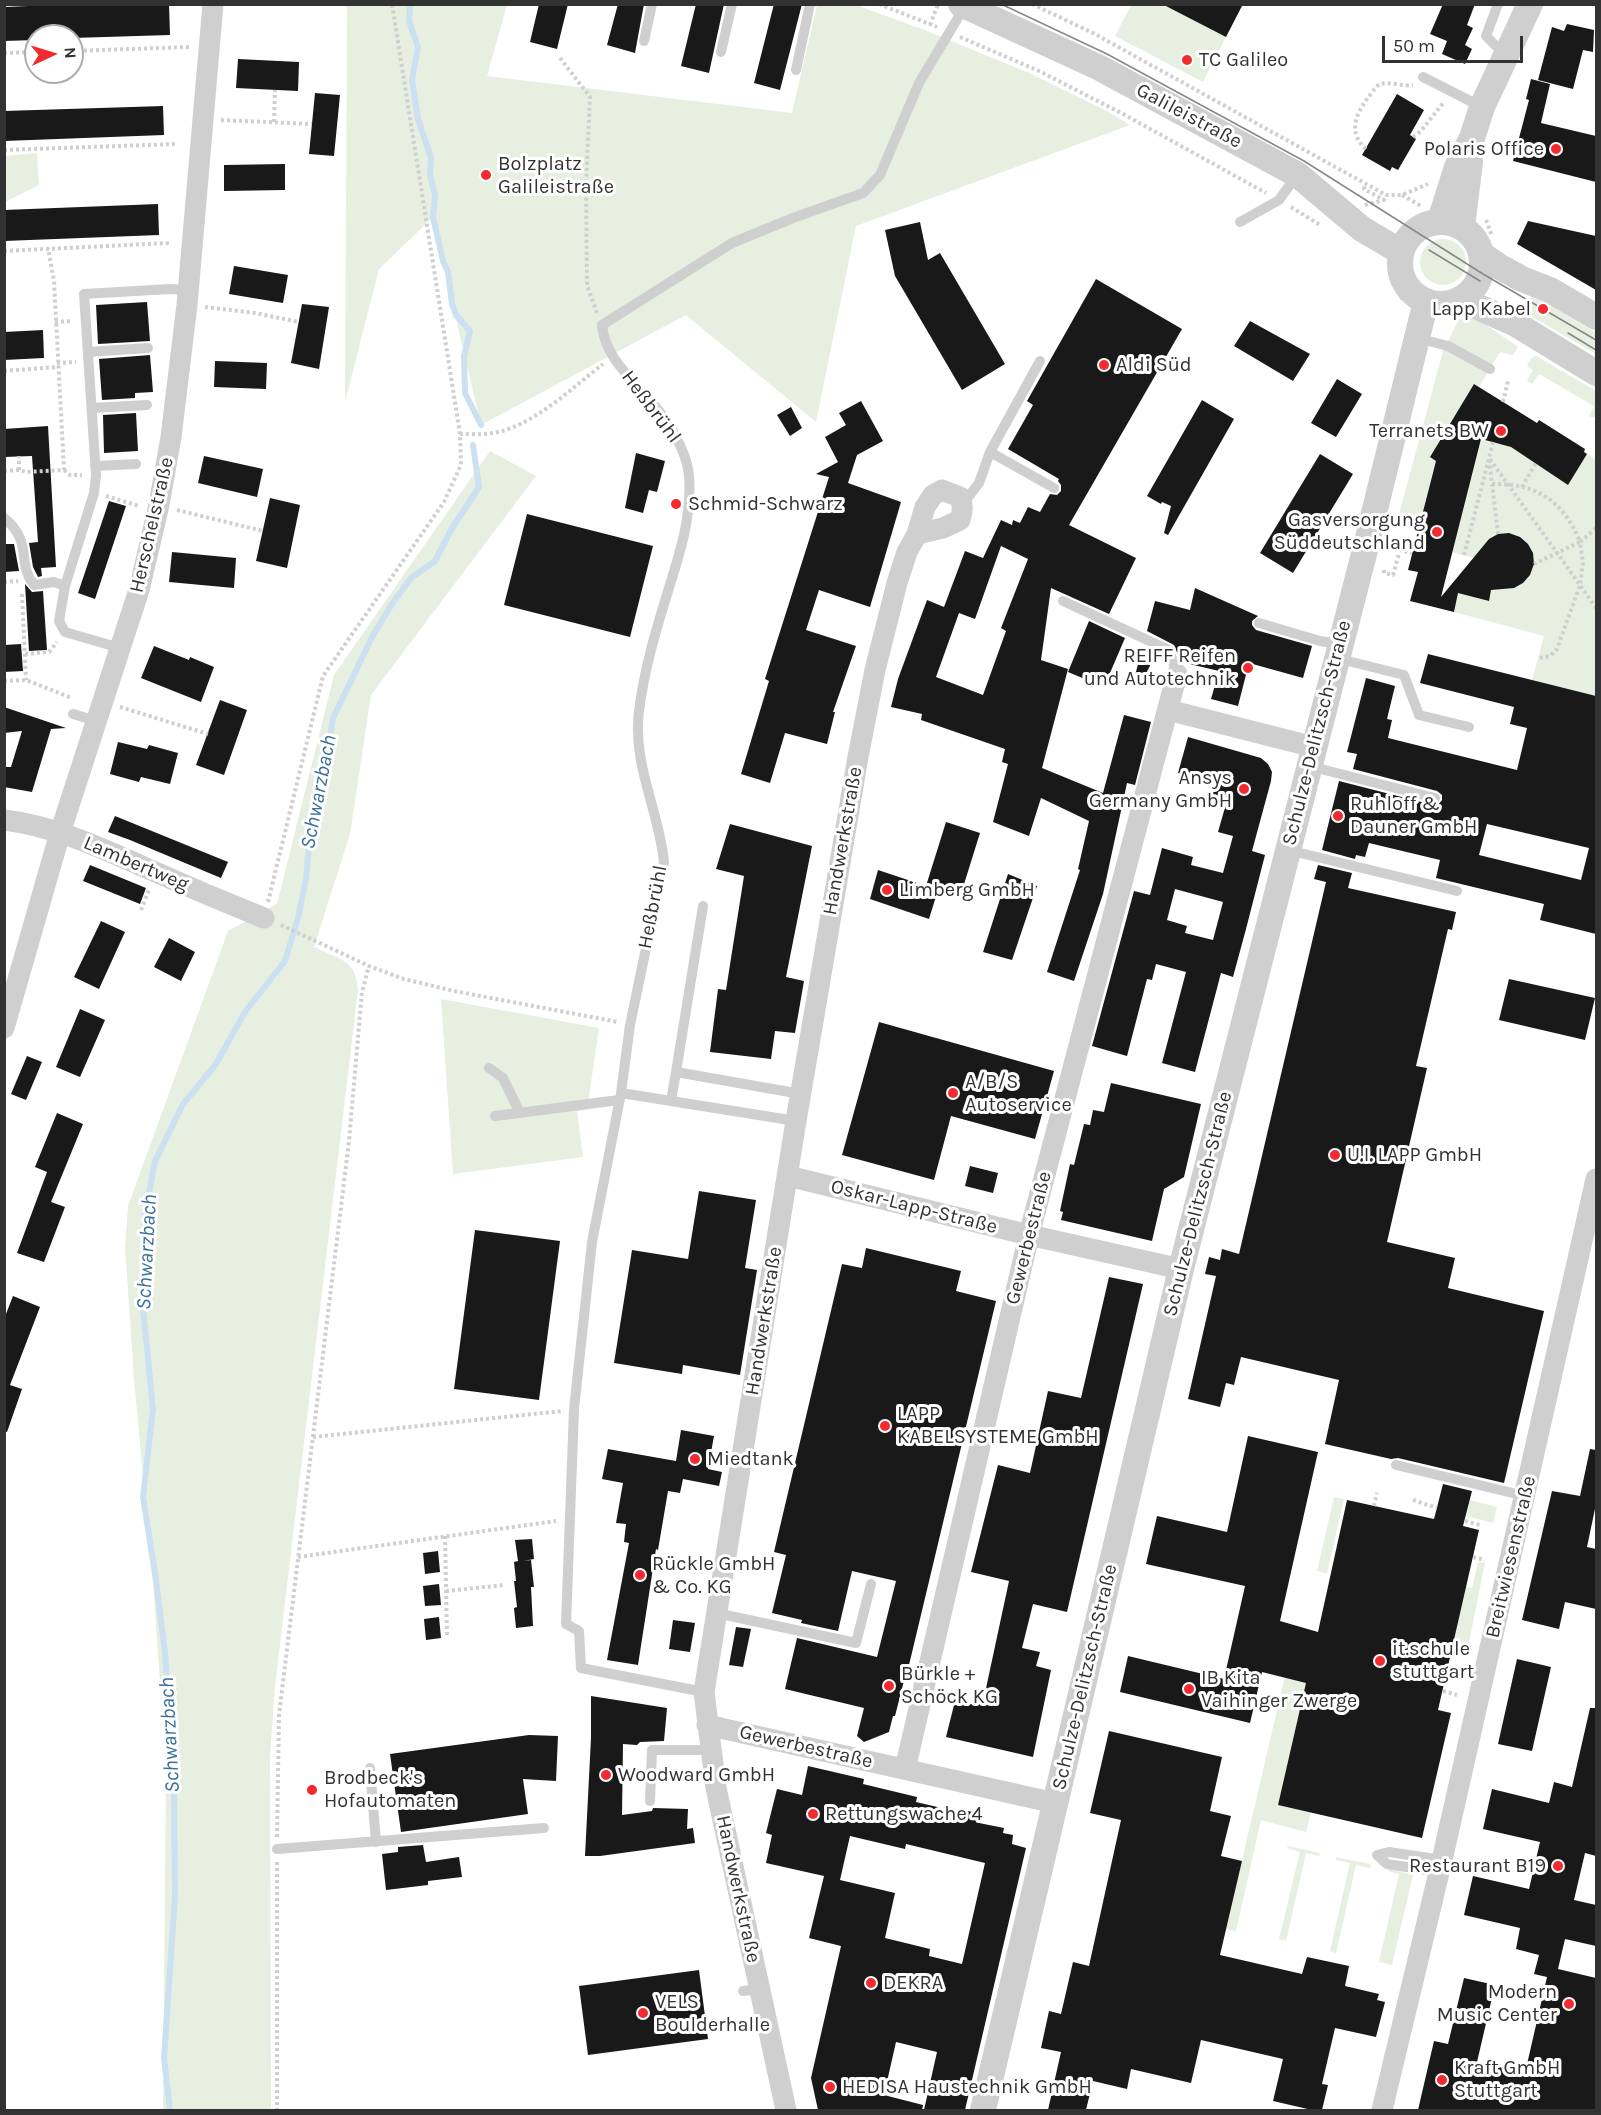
<!DOCTYPE html>
<meta charset="utf-8">
<style>
body{margin:0}
#map{position:relative;width:1601px;height:2115px;overflow:hidden;background:#fff;font-family:Karla,sans-serif}
canvas{display:block}
.frame{position:absolute;inset:0;border:6px solid #323232;pointer-events:none}
.north{position:absolute;left:24px;top:24px;width:60px;height:60px;box-sizing:border-box;background:#fff;border:2px solid #adadad;border-radius:50%;rotate:86deg;font-size:16px;font-weight:700;line-height:24px;text-align:center;color:#323232}
.north::after{content:'';display:block;margin:auto;width:21px;height:27px;background:#f32a2f;clip-path:polygon(50% 0,100% 100%,50% 72%,0 100%)}
.scale{position:absolute;left:1382px;top:36px;width:141px;height:27px;box-sizing:border-box;border:3px solid #323232;border-top:0;padding-left:8px;font-size:18px;line-height:21px;white-space:nowrap;color:#323232;-webkit-text-stroke:4px #fff;paint-order:stroke}
</style>
<div id="map">
<canvas width="1601" height="2115"></canvas>
<div class="frame"></div>
<div class="north">N</div>
<div class="scale">50 m</div>
</div>
<script>
const ctx = document.querySelector('canvas').getContext('2d');
ctx.lineJoin = 'round';
function fill(path, color) {
  ctx.fillStyle = color;
  ctx.fill(path, 'evenodd');
}
function trace(path, color, width, dash) {
  ctx.strokeStyle = color;
  ctx.lineWidth = width;
  ctx.lineCap = dash ? 'butt' : 'round';
  ctx.setLineDash(dash || []);
  ctx.stroke(path);
}
function write(font, color, halo, rows, align = 'center') {
  ctx.font = font + ' Karla,sans-serif';
  ctx.lineWidth = 6;
  ctx.setLineDash([]);
  ctx.textBaseline = 'middle';
  ctx.strokeStyle = halo;
  ctx.fillStyle = color;
  for (const [text, x, y, turn = 0] of rows) {
    ctx.save();
    ctx.translate(x, y);
    ctx.rotate((+turn || 0) * Math.PI / 180);
    ctx.textAlign = isNaN(turn) ? turn : align;
    if (halo) ctx.strokeText(text, 0, 0);
    ctx.fillText(text, 0, 0);
    ctx.restore();
  }
}
fill(new Path2D(`
 M1162,4l64,33 -23,45 -88,-46 16,-31z
 M347,5h160l-20,71 305,37 25,-108h39l71,26 102,42 78,38 23,14 -274,101 -40,196 -130,-107 -205,110 -49,-207 -53,51 -34,133z
 M37,153l2,32 -34,17v-46z
 M1420 262a23 23 0 1 1 46 0a23 23 0 1 1-46 0Z
 M1535,296l61,37v21l-81,-47z
 M1471,318l14,6 33,23 -5,8 -13,-3 -21,35 -5,-3 -44,72 14,9 -11,6 -15,60 -14,-4 1,-4 -6,-1 -1,-4 45,-167 16,-32z
 M1536,356l60,35v27l-7,-2 5,-10 -55,-32 -7,10 -5,-3 6,-11 -6,-4 4,-8z
 M1481,440l30,7 57,37 19,-30 9,6v236l-64,-16 12,-44 -90,-24 4,-19 30,8 4,-15c13,4 25,4 35,-7 27,-33 -33,-72 -49,-20l-26,-7z
 M490,451l46,25 -165,219 -21,139 -36,113c25,13 42,11 44,43l-83,696 -5,71 1,353h-108l3,-339 -12,-175 -20,-217 -9,-132 3,-41 100,-275 49,-27 57,-229z
 M441,999l158,29 -12,82 -10,1 6,46 -130,17z
 M1334,1497l10,2 -17,74 -10,-2z
 M1470,1500l27,7 -4,16 -27,-7z
 M1478,1562l7,1 -19,94 -15,-3 15,-67 6,1z
 M1288,1663l22,4 -32,138 33,7 -5,20 -45,-12 -25,111 -10,-2z
 M1288,1846l32,7 -1,3 -13,-3 -20,88 -7,-2 21,-87 -13,-4z
 M1336,1857l35,7 -1,4 -14,-3 -20,88 -6,-2 20,-88 -14,-3z
 M1390,1869l23,6 -21,90 -13,-3 20,-88 -11,-3z`), '#e7efe0');
trace(new Path2D(`
 M410,4l-1,17 9,26 -6,33 6,39 13,39 -1,17 5,20 -2,22 10,44 5,11 4,32 4,11 14,16 -6,25 1,37 16,32
 M170,2110l-6,-52 11,-162 -1,-111 -9,-132 -9,-73 -13,-83 10,-88 -11,-111 3,-84 10,-53 28,-57 33,-40 29,-52 40,-51 13,-43 8,-39 4,-46 10,-32 13,-83 40,-83 21,-34 17,-23 24,-17 16,-31 28,-43 -6,-42`), '#cbe0f0', 6);
fill(new Path2D(`
 M76,4h93l1,31 -98,3v-2h-36v4l-32,1v-34z
 M539,4h29l-11,45 -27,-7z
 M618,4h26l-9,49 -28,-8z
 M696,4h28l-15,69 -28,-7z
 M774,4h28l-22,86 -26,-7z
 M1162,4h81l-17,33z
 M1443,4h32l-8,21 6,3 -8,17 7,4 -7,15 -23,-10 5,-13 -17,-7z
 M1567,24l27,6 -1,22 -10,-2 -10,39 -35,-9 14,-53 12,4z
 M238,59l61,3 -1,29 -62,-3z
 M1531,79l19,5 -9,39 55,13v46l-83,-21 16,-61 -3,-1z
 M315,93l25,2 -6,61 -25,-2z
 M1397,94l27,16 -14,25 6,4 -18,31 -6,-3 -2,4 -28,-16z
 M163,106l1,29 -160,6v-30z
 M285,164v26l-61,1v-26z
 M158,204l1,31 -155,6v-31z
 M1528,221l68,15v54l-79,-46z
 M920,222l8,38 12,-7 65,111 -43,26 -67,-114 -10,-46z
 M234,266l54,9 -5,28 -54,-9z
 M1096,279l86,50 -113,196 67,33 -27,56 -58,-26 -10,72 27,9 -26,99 61,25 21,-78 27,7 -16,63 -8,-2 -24,111 -29,87 -27,-9 33,-102 -2,-1 11,-48 -48,-23 -12,38 -36,-14 15,-58 -6,-2 3,-13 -84,-29 1,-6 -31,-7 7,-28 29,-79 17,7 21,-56 18,7 18,-38 11,5 1,-5 7,3 8,-16 12,5 10,-18 7,1 4,-4v-6l-3,-4 1,-2 -51,-30 25,-44 -6,-4zM1001,546l27,13 -27,69 5,3 -23,64 -47,-18 23,-64 16,6z
 M147,302l3,39 -52,3 -2,-39z
 M302,304l27,3 -10,62 -28,-6z
 M1250,321l60,33 -17,27 -59,-35z
 M43,330l1,28 -40,2v-28z
 M150,355l3,37 -18,1v5l-33,2 -3,-41z
 M215,361l52,2 -1,26 -52,-2z
 M1337,379l25,15 -26,43 -25,-14z
 M1474,384l63,39 2,-3 46,29 -1,3 3,2 -19,31 -57,-38 -30,-8 -40,158 48,-58 9,-5 11,-1 11,4 8,7 5,9 1,11 -4,11 -7,8 -9,5 -23,2 -2,11 -31,-8 -4,19 -44,-11 8,-29 -10,-2 28,-109 -6,-4z
 M1202,400l32,19 -66,116 -4,-2 7,-27 -9,-4 -1,2 -14,-8z
 M861,401l22,40 -26,14 -9,28 53,19 -31,105 -51,-17 -13,40 50,16 -23,66h2l-8,32 -42,-11 -15,50 -29,-9 28,-93 -4,-2 64,-202 -13,-3 22,-12 -13,-25 21,-12 -7,-12z
 M791,407l11,21 -12,8 -13,-21z
 M136,413l2,38 -34,2 -1,-38z
 M48,426l8,141 -15,1 1,8 -4,1 -5,-10 -4,-24 9,-1 -6,-86 -28,1v-28z
 M636,453l29,8 -8,31 -8,-2 -6,23 -18,-5z
 M1320,454l33,20 -60,99 -33,-20z
 M204,456l59,13 -6,28 -59,-14z
 M270,498l30,7 -13,63 -31,-7z
 M109,501l17,5 -31,93 -17,-6z
 M527,514l126,32 -23,91 -126,-32z
 M4,544h10l5,27 -15,1z
 M172,552l64,6 -2,30 -65,-6z
 M25,584l7,8 11,-1 4,59 -18,1z
 M1195,588l63,28 -6,5v4l4,5 56,16 -9,32 -54,-15 -11,43 -27,-7 8,-28 -38,-9 -7,-17 -27,-14 8,-30 35,9z
 M1089,621l36,17 -21,49 -36,-15z
 M21,644l2,27 -19,1v-27z
 M154,646l35,14 1,-3 24,10 -13,35 -60,-24z
 M1143,646l20,9 1,3 -10,-2 -11,26 -9,-3z
 M1428,654l168,42v238l-56,-14 4,-16 -108,-26 4,-18 -71,-17 -4,14 -9,-2 -1,4 -33,-9 17,-69 94,24h5l4,-5v-5l-5,-4 -84,-22 4,-15 -10,-2 19,-74 29,8 -8,33 5,1 -4,18 129,32 10,-42 -17,-4 4,-17 -94,-24zM1487,824l102,24 -8,32 -102,-25z
 M220,700l27,10 -23,65 -28,-10z
 M4,707l62,21 -15,1 -19,63 -28,-5v-20h7l11,-36 -18,2z
 M1188,737l73,21 7,6 4,8 -1,9 -19,70 13,4 -19,74 -13,48 -12,-4 -26,99 -33,-9 24,-91 -30,-8 -4,16 -5,-1 -20,77 -35,-10 42,-155 16,4 12,-47 31,9 -2,8 32,8 10,-37 -15,-4 8,-28 -15,-6 3,-15 -36,-10zM1175,889l48,13 -10,38 -28,-7 2,-7 -20,-6z
 M118,742l29,7 2,-4 29,8 -8,31 -29,-7 -2,5 -29,-8z
 M115,816l113,46 -7,16 -91,-38 -22,-8z
 M946,822l34,11 -20,64 -30,-10 8,3 -9,29 -59,-20 8,-29 48,16z
 M730,824l82,22 -26,131 18,4 -9,52 -20,-2 -4,28 -61,-7 8,-63 8,1 18,-114 -28,-7z
 M90,865l56,23 -6,16 -57,-23z
 M1318,865l34,8 -4,15 108,24 -4,18 -4,-1 -32,137 11,2 -40,174 68,16 -7,30 96,23 -40,172 -106,-25 -7,1 -66,-15 14,-64 -98,-23 -7,28 -8,-2 -6,24 -32,-8 28,-123 -11,-2 4,-17 11,3 2,-11 17,5 87,-372 -12,-3z
 M1008,874l29,12 -25,74 -29,-8z
 M101,921l24,11 -26,57 -25,-12z
 M169,938l26,14 -14,29 -27,-14z
 M1509,979l86,19 -10,42 -86,-20z
 M80,1009l25,11 -25,57 -24,-10z
 M879,1022l175,49 -19,68 -84,-23 -17,64 -92,-25z
 M27,1056l15,6 -16,38 -15,-6z
 M1111,1083l90,21 -17,73 -20,12 -12,52 -91,-21 2,-8 -3,-1 10,-47 4,1 10,-41 6,1 3,-15 11,2z
 M57,1113l26,11 -32,78 14,5 -21,55 -27,-9 30,-81 -12,-5z
 M970,1166l28,7 -5,20 -28,-7z
 M699,1191l57,9 -11,68 12,2 -17,105 -57,-10 -1,9 -68,-11 18,-113 56,9z
 M475,1230l85,11 -21,159 -85,-11z
 M866,1248l95,23 -5,20 40,10 -87,364h-1l-13,51h-2l-4,16 -25,10 -7,-6 7,-28 -79,-19 12,-51 80,19 19,-76 -44,-10 -14,60 -37,-8 1,-3 -30,-7 14,-58 -12,-3 68,-288 20,4z
 M1109,1277l34,7 -76,328 -34,-8 -11,44 18,4 -4,14 15,4 -18,87 -87,-20 9,-36 20,4 3,-13 7,1 24,-112 -38,-9 27,-107 32,8 18,-82 33,7z
 M13,1296l27,11 -30,78 12,4 -15,43 -3,-1v-112z
 M681,1430l33,6 -6,33 14,3 -3,14 -36,-7 -3,14 -12,-2 -10,59 -2,-1 -18,116 -31,-5 22,-117 -5,-1 2,-18 -10,-1 7,-40 -21,-4 6,-30 68,12z
 M1248,1436l70,16 -38,169 38,11 29,-132 87,19 9,-35 29,7 -9,35 16,4 -41,180 13,3 -29,125 -144,-33 28,-122 -44,-11 -12,51 -130,-31 8,-36 96,23 21,-93 -99,-22 11,-48 70,16z
 M1590,1449l6,1v54l-9,43 9,2v60l-31,-7 -6,27 -37,-9 30,-129 28,5z
 M532,1539l2,20 -11,2 8,-1 3,27h-3l2,39 -17,2 -2,-20 3,-1 -3,-26h2l-2,-19 4,-1 -3,-21z
 M438,1551l2,21 -15,2 -2,-21z
 M439,1584l2,21 -16,1 -2,-20z
 M439,1617l2,21 -15,2 -2,-21z
 M673,1620l22,3 -5,29 -21,-3z
 M736,1627l15,2 -8,38 -14,-2z
 M1517,1659l34,8 -19,84 -34,-7z
 M591,1696l76,12 -3,33 -24,1 -3,3 -14,-1 -1,71 30,-4 1,-3 35,1 -1,20 6,-1 2,15 -95,13h-15l6,-118z
 M1590,1708h6v148l-11,-3 -11,47 22,5v41l-31,-7 -7,30 38,9v132h-178l16,-69 14,3 16,-66 31,7 -18,77 48,11 22,-96 -13,-3 5,-19 -23,-6 4,-21 -56,-13 9,-39 56,13 11,-47 -57,-13 9,-40 57,14 5,-21 18,5z
 M1109,1731l113,26 -12,54 21,5 -10,40 21,5 -22,94 82,19 5,-17 42,9 -4,20 34,8 -2,6 8,2 -9,35 -41,-9 -13,56 6,1 -6,25h-10l-39,-9 10,-42 -82,-19 -10,43 -60,-14 -4,20 -34,-8 -7,29h-38l13,-58 -20,-4 8,-37 12,3 12,-52 16,4 32,-146 -31,-7z
 M529,1735l29,1 -2,45 -33,-2 5,35 -127,18 -11,-78z
 M808,1766l56,13 -1,5 54,13 -1,5 47,11 1,-3 17,4 -2,9 25,5 -1,5 10,2 -1,9 14,4 -61,262h-41l13,-58 -41,-10 -12,53 39,10 -1,5h-104l-7,-32 30,-132 -32,-8 15,-62 -58,-13 6,-28 -6,-2 11,-44 25,6zM850,1836l55,13 1,-5 79,19 -23,101 -33,-8 1,-7 -45,-11 10,-45 -55,-13z
 M423,1845l3,17 33,-5 3,20 -34,4v4l-42,5 -4,-36 16,-2v-5z
 M699,1970l9,69 -120,16 -9,-69z`), '#191919');
trace(new Path2D(`
 M879,4l58,23
 M1032,4l61,29 293,162h16l26,-11
 M930,25l8,-21
 M960,37l79,34 86,44 141,78
 M72,51l118,-4
 M4,53l32,-1
 M560,58l30,39 -4,88 1,100 10,28
 M221,120l91,4
 M274,122l1,-32
 M1413,137l8,-6 23,-29
 M1366,149c-18,-16 -11,-33 1,-50 4,-5 8,-12 13,-15 9,-3 23,3 33,1
 M4,150l172,-6
 M1402,195l21,12
 M1365,205l19,-5 -20,-11 1,-4
 M1291,207l29,18
 M1486,220l6,16
 M4,251l165,-8
 M1389,269l14,32
 M205,307l50,6 44,9
 M55,322l18,-1
 M57,363l19,-1
 M4,371l53,-4
 M1503,402l5,-21
 M460,434c10,0 22,1 33,-1 39,-6 79,-45 110,-69
 M1493,442l-4,16 91,127 -23,64 -7,7 -12,2
 M19,470v-14
 M64,470l6,5h12
 M4,471l15,-1 7,2 38,-2 -10,-189 -6,-33
 M1492,484c44,-1 72,17 88,58l-46,22
 M1522,487l14,-24
 M106,496l33,10
 M177,510l86,21
 M1596,528l-16,14 3,21 -3,22 16,23
 M1387,547l25,6
 M1464,555l25,-97 9,76
 M1384,570v3l9,2 7,-25
 M4,582l14,-1
 M22,594l4,86
 M25,654l24,-2 8,-10
 M4,681l22,-1 46,18
 M120,707l88,27
 M268,902l55,-226 121,-174 17,-37 -1,-31 -68,-430
 M141,910l8,-20
 M281,925l88,41 35,13 50,12 164,31
 M313,1437l249,-26
 M1413,1500l24,8
 M1374,1506l3,-13
 M1465,1521l15,4
 M445,1536l2,101
 M298,1557l258,-36
 M1473,1557l12,3
 M446,1591l59,-6
 M1443,1691l14,4
 M277,1837l2,-122 70,-574 13,-149 7,-26
 M277,1862v248`), '#cfcfcf', 4, [3, 3]);
trace(new Path2D(`
 M1498,4l-12,32 20,20
 M644,41l8,-37
 M721,52l11,-48
 M796,70l14,-66
 M1423,77l59,30
 M1240,222l39,-22 18,-25
 M1417,338l31,8 42,23
 M88,352l60,-4
 M92,408l55,-3
 M990,452l64,36
 M95,466l41,-2
 M963,504l16,-21 11,-31 50,-91
 M4,518c30,24 12,45 30,67l20,-3 11,4
 M1063,601l106,49 8,24
 M1259,623l61,18 20,3
 M120,648l-55,-16 -6,-11 6,-35 29,-93 2,-18 -12,-181 86,-5 18,1
 M1336,658l68,17 15,40 50,12
 M73,714l23,7
 M1309,766l126,32
 M1288,850l169,41
 M703,906l-27,166 125,22
 M489,1068l14,10 17,35
 M621,1093l175,28
 M671,1101l5,-29
 M495,1116l124,-16
 M1396,1465l129,31
 M716,1613l140,30 15,-59
 M704,1692l-123,-24 -2,-37 -13,-7 8,-215 18,-167 29,-149 9,-68 34,-163c-5,-51 -32,-99 -25,-151 5,-41 17,-81 29,-120 12,-38 24,-75 21,-115 -2,-26 -22,-57 -39,-76 -20,-23 -45,-43 -48,-75l130,-82 61,-25 70,-25 17,-18 39,-92 46,-77
 M370,1768l6,74
 M650,1801l2,-51h59
 M277,1849l267,-21
 M1377,1855l12,-3 53,8
 M1377,1855l10,9 52,8
 M743,1991l17,-2`), '#cfcfcf', 10);
trace(new Path2D(`
 M1168,710l146,37
 M4,820c50,6 95,27 140,47 40,18 80,35 120,51
 M4,1028l56,-195 79,-243 20,-85 12,-68 16,-132 26,-301
 M788,1176l241,59 152,34
 M707,1725l348,78
 M905,1769l124,-534 148,-561
 M786,2110l-70,-322 -12,-96 92,-571 62,-364 17,-87 22,-87 10,-31 10,-18 8,-27 8,-12 9,-5 18,7c3,9 3,14 0,23l-17,8 -26,6
 M1382,2110l60,-250 154,-681`), '#cfcfcf', 21);
trace(new Path2D(`
 M961,4l139,64 198,107 64,54 39,23
 M1440,221l17,-54 15,-29 10,-31 48,-103
 M1400 263a41 41 0 1 1 82 0a41 41 0 1 1-82 0Z
 M1462,227l8,-65
 M1481,254l19,13 22,12 28,11 46,27
 M1460,299l54,24 82,50
 M983,2110l198,-841 186,-727 59,-241`), '#cfcfcf', 26);
trace(new Path2D(`
 M1001,4l106,50 197,107 179,113 113,66
 M1429,250l51,31
 M1568,333l28,17`), '#878787', 1.5);
for (const [x, y, r, color] of [
 [1187,60,6,"#f32a2f"],
 [1556,149,6,"#f32a2f"],
 [486,175,6,"#f32a2f"],
 [1543,309,6,"#f32a2f"],
 [1104,365,6,"#f32a2f"],
 [1501,431,6,"#f32a2f"],
 [676,504,6,"#f32a2f"],
 [1437,532,6,"#f32a2f"],
 [1248,668,6,"#f32a2f"],
 [1244,789,6,"#f32a2f"],
 [1338,816,6,"#f32a2f"],
 [887,890,6,"#f32a2f"],
 [953,1093,6,"#f32a2f"],
 [1335,1155,6,"#f32a2f"],
 [885,1426,6,"#f32a2f"],
 [695,1459,6,"#f32a2f"],
 [640,1575,6,"#f32a2f"],
 [1380,1661,6,"#f32a2f"],
 [889,1686,6,"#f32a2f"],
 [1189,1689,6,"#f32a2f"],
 [606,1775,6,"#f32a2f"],
 [312,1790,6,"#f32a2f"],
 [813,1814,6,"#f32a2f"],
 [1558,1866,6,"#f32a2f"],
 [871,1983,6,"#f32a2f"],
 [1569,2004,6,"#f32a2f"],
 [643,2013,6,"#f32a2f"],
 [1442,2080,6,"#f32a2f"],
 [830,2087,6,"#f32a2f"]
]) {
  const dot = new Path2D();
  dot.arc(x, y, r, 0, 2 * Math.PI);
  ctx.fillStyle = color;
  ctx.fill(dot);
  trace(dot, '#fff', 2);
}
write('20px', '#323232', '#fff', [
 ["TC Galileo",1199,60],
 ["Polaris Office",1544,149,"right"],
 ["Bolzplatz",498,164],
 ["Galileistraße",498,187],
 ["Lapp Kabel",1531,309,"right"],
 ["Aldi Süd",1116,365],
 ["Terranets BW",1489,431,"right"],
 ["Schmid-Schwarz",688,504],
 ["Gasversorgung",1425,520,"right"],
 ["Süddeutschland",1425,543,"right"],
 ["REIFF Reifen",1236,656,"right"],
 ["und Autotechnik",1236,679,"right"],
 ["Ansys",1232,778,"right"],
 ["Germany GmbH",1232,801,"right"],
 ["Ruhloff &",1350,804],
 ["Dauner GmbH",1350,827],
 ["Limberg GmbH",899,890],
 ["A/B/S",965,1082],
 ["Autoservice",965,1105],
 ["U.I. LAPP GmbH",1347,1155],
 ["LAPP",897,1414],
 ["KABELSYSTEME GmbH",897,1437],
 ["Miedtank",707,1459],
 ["Rückle GmbH",652,1564],
 ["& Co. KG",652,1587],
 ["it.schule",1392,1649],
 ["stuttgart",1392,1672],
 ["Bürkle +",901,1674],
 ["Schöck KG",901,1697],
 ["IB Kita",1201,1678],
 ["Vaihinger Zwerge",1201,1701],
 ["Woodward GmbH",618,1775],
 ["Brodbeck's",324,1778],
 ["Hofautomaten",324,1801],
 ["Rettungswache 4",825,1814],
 ["Restaurant B19",1546,1866,"right"],
 ["DEKRA",883,1983],
 ["Modern",1557,1992,"right"],
 ["Music Center",1557,2015,"right"],
 ["VELS",655,2002],
 ["Boulderhalle",655,2025],
 ["Kraft GmbH",1454,2068],
 ["Stuttgart",1454,2091],
 ["HEDISA Haustechnik GmbH",842,2087]
], 'left');
write('20px', '#323232', '#fff', [
 ["Galileistraße",1189,116,28],
 ["Heßbrühl",651,407,53],
 ["Herschelstraße",152,525,-77],
 ["Schulze-Delitzsch-Straße",1317,733,-76],
 ["Handwerkstraße",843,841,-80],
 ["Lambertweg",136,864,23],
 ["Heßbrühl",653,907,-79],
 ["Schulze-Delitzsch-Straße",1198,1204,-76],
 ["Oskar-Lapp-Straße",914,1207,14],
 ["Gewerbestraße",1029,1238,-76],
 ["Handwerkstraße",764,1321,-81],
 ["Breitwiesenstraße",1511,1557,-77],
 ["Schulze-Delitzsch-Straße",1085,1677,-77],
 ["Gewerbestraße",806,1747,13],
 ["Handwerkstraße",738,1889,78]
]);
write('italic 21px', '#38709c', '#fff', [
 ["Schwarzbach",319,792,-79],
 ["Schwarzbach",147,1252,-87],
 ["Schwarzbach",170,1735,-93]
]);
</script>
